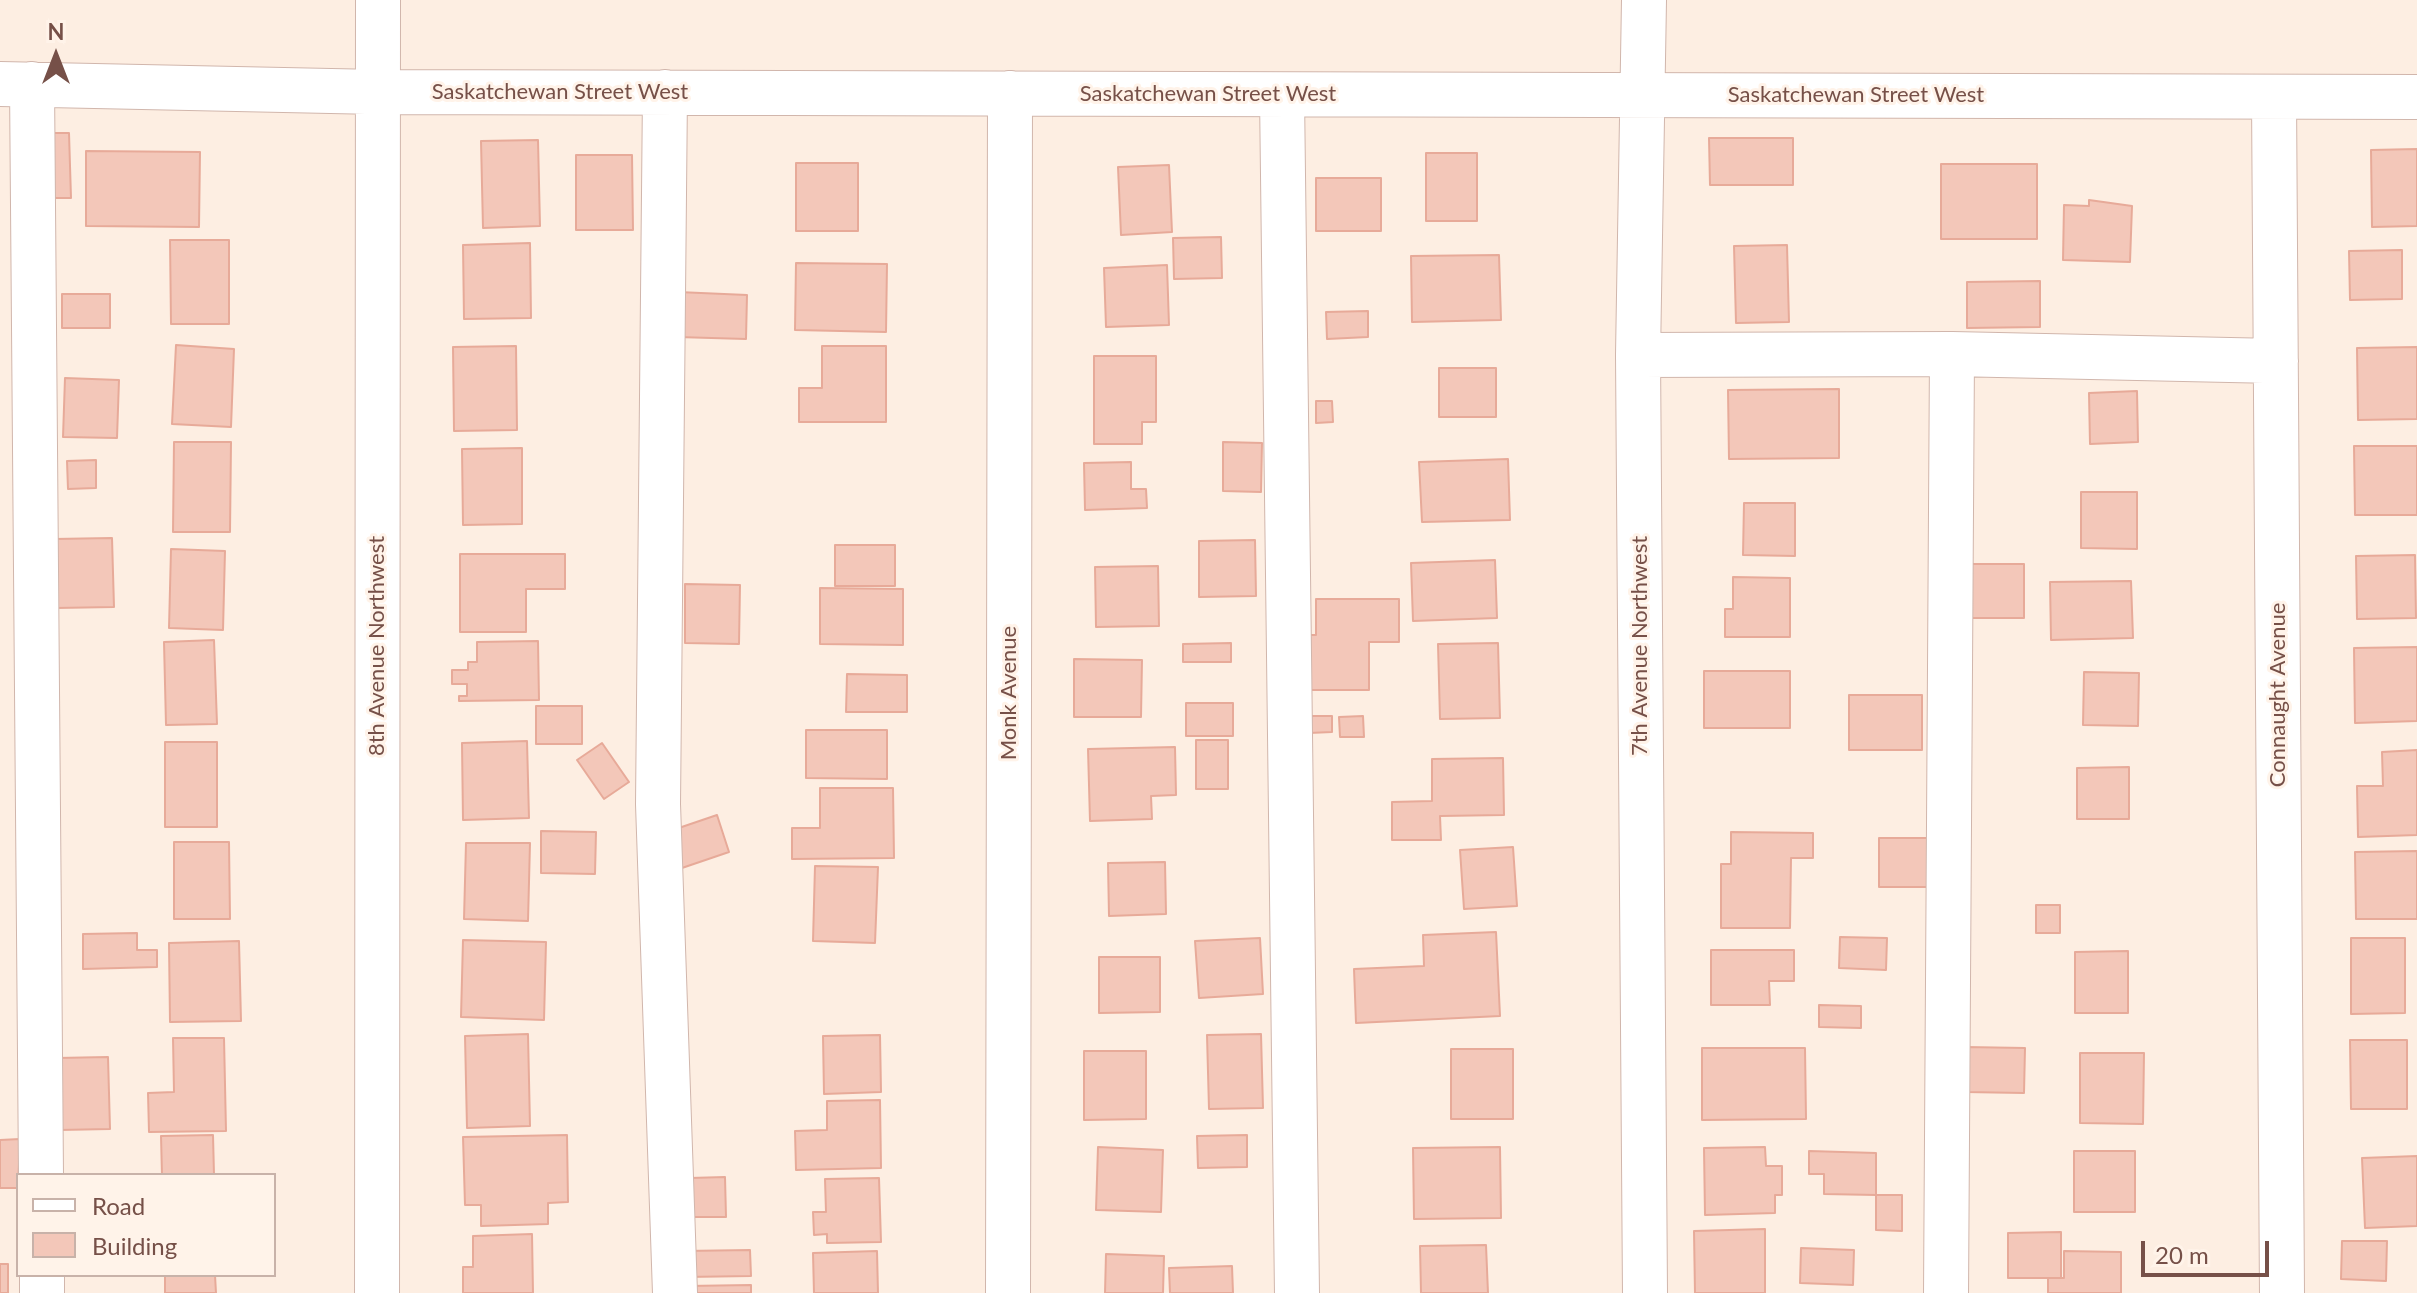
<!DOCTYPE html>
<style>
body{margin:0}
#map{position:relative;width:2417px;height:1293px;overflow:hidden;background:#fdeee2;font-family:Lato,sans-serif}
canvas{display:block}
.legend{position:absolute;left:16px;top:1173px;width:260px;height:104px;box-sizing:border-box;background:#fff3e9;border:2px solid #c8b2a9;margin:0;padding:10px 14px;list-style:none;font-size:24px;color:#765048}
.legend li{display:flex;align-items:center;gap:16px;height:40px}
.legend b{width:40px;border:2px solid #c8b2a9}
.north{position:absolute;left:16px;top:16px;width:80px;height:80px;-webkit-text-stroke:6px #fff3e9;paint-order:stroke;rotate:0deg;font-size:22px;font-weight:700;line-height:32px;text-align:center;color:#765048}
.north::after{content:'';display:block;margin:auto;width:28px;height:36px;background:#765048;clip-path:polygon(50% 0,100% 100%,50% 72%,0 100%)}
.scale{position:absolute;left:2141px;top:1241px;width:128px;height:36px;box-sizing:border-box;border:4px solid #765048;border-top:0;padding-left:10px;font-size:24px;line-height:28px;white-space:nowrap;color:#765048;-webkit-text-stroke:6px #fff3e9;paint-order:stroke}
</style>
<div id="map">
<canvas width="2417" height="1293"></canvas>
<ul class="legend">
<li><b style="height:10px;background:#fff"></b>Road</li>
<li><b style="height:22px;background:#f3c7b9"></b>Building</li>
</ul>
<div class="north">N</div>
<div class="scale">20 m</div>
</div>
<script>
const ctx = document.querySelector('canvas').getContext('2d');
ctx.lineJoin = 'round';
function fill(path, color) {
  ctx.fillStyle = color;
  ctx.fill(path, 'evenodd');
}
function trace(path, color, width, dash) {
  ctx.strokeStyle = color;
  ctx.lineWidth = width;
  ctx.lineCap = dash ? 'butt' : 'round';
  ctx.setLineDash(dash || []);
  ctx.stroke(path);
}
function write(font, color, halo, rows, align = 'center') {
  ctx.font = font + ' Lato,sans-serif';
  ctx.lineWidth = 6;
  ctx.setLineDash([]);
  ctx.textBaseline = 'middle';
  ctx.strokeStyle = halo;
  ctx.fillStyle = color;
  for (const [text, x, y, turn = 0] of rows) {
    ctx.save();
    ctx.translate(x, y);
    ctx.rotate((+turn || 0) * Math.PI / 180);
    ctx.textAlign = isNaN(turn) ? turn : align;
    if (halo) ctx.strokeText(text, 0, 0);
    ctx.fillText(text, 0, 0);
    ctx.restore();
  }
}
const building = new Path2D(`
 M48,133h21l2,65h-21z
 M1709,138h84v47h-83z
 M538,140l2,86 -57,2 -2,-87z
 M2417,149v77l-45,1 -1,-77z
 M86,151l114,1 -1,75 -113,-1z
 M1426,153h51v68h-51z
 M576,155h56l1,75h-57z
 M796,163h62v68h-62z
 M1941,164h96v75h-96z
 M1169,165l3,67 -51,3 -3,-68z
 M1316,178h65v53h-65z
 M2089,200l43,6 -2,56 -67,-2 1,-55 25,1z
 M1221,237l1,41 -48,1 -1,-41z
 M170,240h59v84h-58z
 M530,243l1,75 -67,1 -1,-74z
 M1787,245l2,77 -53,1 -2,-77z
 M2402,250v49l-52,1 -1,-49z
 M1499,255l2,65 -89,2 -1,-66z
 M796,263l91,1 -1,68 -91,-2z
 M1167,265l2,60 -63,2 -2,-59z
 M2040,281v46l-73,1v-46z
 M678,292l69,3 -1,44 -69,-2z
 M62,294h48v34h-48z
 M1368,311v26l-41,2 -1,-27z
 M176,345l58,4 -3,78 -59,-3z
 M516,346l1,84 -63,1 -1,-84z
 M822,346h64v76h-87v-34h23z
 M2417,347v72l-59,1 -1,-72z
 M1094,356h62v66h-14v22h-48z
 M1439,368h57v49h-57z
 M65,378l54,2 -2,58 -54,-1z
 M1839,389v69l-110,1 -1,-69z
 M2137,391l1,51 -48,2 -1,-51z
 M1316,401h16l1,21 -17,1z
 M174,442h57l-1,90h-57z
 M1223,442l39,1 -1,49 -38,-1z
 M2354,446h63v69h-62z
 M522,448v76l-59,1 -1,-76z
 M1508,459l2,61 -88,2 -3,-60z
 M96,460v28l-28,1 -1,-28z
 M1131,462v27h15l1,19 -62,2 -1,-47z
 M2081,492h56v57l-56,-1z
 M1744,503h51v53l-52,-1z
 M112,538l2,69 -58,1 -2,-69z
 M1255,540l1,56 -57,1v-56z
 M835,545h60v41h-60z
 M171,549l54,2 -2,79 -54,-2z
 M460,554h105v35h-39v43h-66z
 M2415,555l1,63 -59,1 -1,-63z
 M1495,560l2,58 -84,3 -2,-58z
 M1967,564h57v54h-56z
 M1158,566l1,60 -63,1 -1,-60z
 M1733,577l57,1v59h-65v-28h8z
 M2131,581l2,57 -82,2 -1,-58z
 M685,584l55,1 -1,59 -54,-1z
 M820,588l83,1v56l-83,-1z
 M1316,599h83v43h-30v48h-74v-55h21z
 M214,640l3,84 -51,1 -2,-83z
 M538,641l1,59 -80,1v-5h8v-12h-15v-14h16v-8h9v-20z
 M1231,643v19h-48v-18z
 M1498,643l2,75 -60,1 -2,-75z
 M2417,647v74l-62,2 -1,-75z
 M1074,659l68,1 -1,57h-67z
 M1704,671h86v57h-86z
 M2084,672l55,1 -1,53 -55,-1z
 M847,674l60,1v37h-61z
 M1849,695h73v55h-73z
 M1186,703h47v33h-47z
 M536,706h46v38h-46z
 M1308,716h24v16l-23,1z
 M1363,716l1,21h-24l-1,-20z
 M806,730h81v49l-81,-1z
 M1196,740h32v49h-32z
 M527,741l2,77 -66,2 -1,-77z
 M165,742h52v85h-52z
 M602,743l27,39 -25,17 -27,-39z
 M1175,747l1,48 -25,1 1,23 -62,2 -2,-72z
 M2417,750v85l-59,2 -1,-51h26l-1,-34z
 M1503,758l1,57 -64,1 1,24h-49v-38l40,-1v-42z
 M2129,767v52h-52v-51z
 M820,788h73l1,70 -102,1v-31h28z
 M717,815l12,37 -50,17 -12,-37z
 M541,831l55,1 -1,42 -54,-1z
 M1731,832l82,1v25h-22l-1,70h-69v-64h10z
 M1879,838h52l1,49h-53z
 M174,842h55l1,77h-56z
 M466,843h64l-2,78 -64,-2z
 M1513,847l4,59 -53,3 -4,-59z
 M2417,851v68h-61l-1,-67z
 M1165,862l1,52 -57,2 -1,-53z
 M815,866l63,1 -3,76 -62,-2z
 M2036,905h24v28h-24z
 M1496,932l4,84 -144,7 -2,-54 70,-3 -1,-31z
 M137,933v17h20v17l-74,2v-35z
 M1840,937l47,1 -1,32 -47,-2z
 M1260,938l3,56 -64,4 -4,-57z
 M2351,938h54v75l-54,1z
 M463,940l83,2 -2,78 -83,-3z
 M239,941l2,80 -71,1 -1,-79z
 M1711,950h83v31h-25l1,24h-59z
 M2128,951v62h-53v-61z
 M1099,957h61v55l-61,1z
 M1819,1005l42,1v22l-42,-1z
 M528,1034l2,92 -63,2 -2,-92z
 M1261,1034l2,74 -54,1 -2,-74z
 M880,1035l1,57 -57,2 -1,-58z
 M173,1038h51l2,93 -77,1 -1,-39 26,-1z
 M2350,1040h57v69h-56z
 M1965,1047l60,1 -1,45 -59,-1z
 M1702,1048h103l1,71 -104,1z
 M1451,1049h62v70h-62z
 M1084,1051h62v68l-62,1z
 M2080,1053h64l-1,71 -63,-1z
 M108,1057l2,72 -51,1 -2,-72z
 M880,1100l1,68 -85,2 -1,-39 32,-1v-29z
 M213,1135l1,40h-52l-1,-39z
 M567,1135l1,67 -20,1v21l-67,2v-21h-16l-2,-68z
 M1247,1135v32l-49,1 -1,-32z
 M20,1139l-2,49h-18v-48z
 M1098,1147l65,3 -2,62 -65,-2z
 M1500,1147l1,71 -87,1 -1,-71z
 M1765,1147l1,19h16v29h-7v18l-70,2 -1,-67z
 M1809,1151l67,2v42l-52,-1v-20h-15z
 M2074,1151h61v61h-61z
 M2417,1156v70l-52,2 -3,-70z
 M725,1177l1,40h-35l-1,-39z
 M879,1178l2,64 -54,1v-9l-13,1 -1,-23h13l-1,-33z
 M1876,1195h26v36l-26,-1z
 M1765,1229v64h-70l-1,-62z
 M2061,1232v46h-53v-45z
 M532,1234l1,59h-70v-26h10v-31z
 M2342,1241h45l-1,40 -45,-2z
 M1486,1245l2,48h-67l-1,-47z
 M1801,1248l53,2 -1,35 -53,-2z
 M750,1250l1,26 -66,1 -1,-26z
 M877,1251l1,42h-64l-1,-40z
 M2064,1251l57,1v41h-73v-15h16z
 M1106,1254l58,2 -1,37h-58z
 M0,1264h8v29h-8z
 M1232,1266l1,27h-63l-1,-25z
 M165,1275h50l1,18h-51z
 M751,1285v8h-64v-7z`);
fill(building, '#f3c7b9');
trace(building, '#e7aa99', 2);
const minor = new Path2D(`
 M1644,0l-6,355 7,938
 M0,84l378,8 2039,5
 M32,84l9,1091
 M665,92l-7,712 17,489
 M1282,95l15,1198
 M2274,97l8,1196
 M1952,354l324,7
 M1638,355l314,-1 -6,939
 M42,1275v18
 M377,1293l1,-1293
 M1008,1293l2,-1200`);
trace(minor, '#d1b6ac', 46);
trace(minor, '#fff', 44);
write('22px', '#765048', '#fff3e9', [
 ["Saskatchewan Street West",560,92],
 ["Saskatchewan Street West",1208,94],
 ["Saskatchewan Street West",1856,95],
 ["8th Avenue Northwest",377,646,-90],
 ["7th Avenue Northwest",1640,646,-90],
 ["Monk Avenue",1009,693,-90],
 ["Connaught Avenue",2278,695,-90]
]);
</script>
